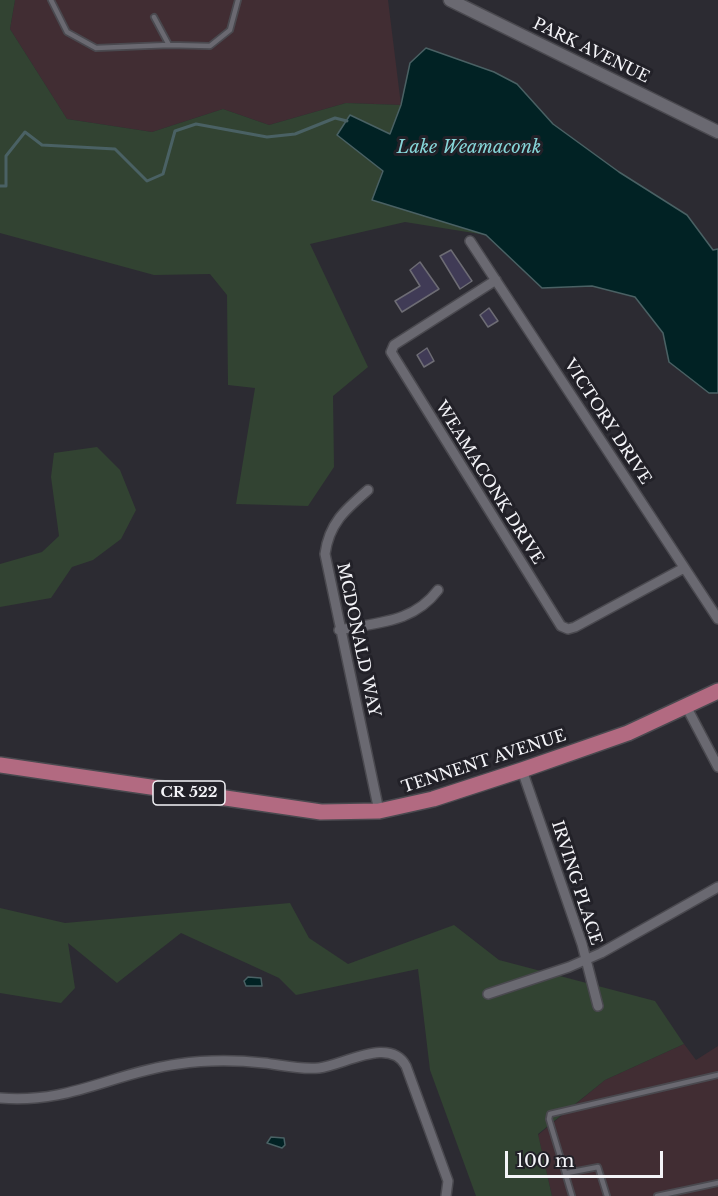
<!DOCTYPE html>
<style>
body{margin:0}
#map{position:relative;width:718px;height:1196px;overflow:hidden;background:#2c2b32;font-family:"Libre Baskerville",serif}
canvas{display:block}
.scale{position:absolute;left:505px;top:1151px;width:158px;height:27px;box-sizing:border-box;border:3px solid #f4f4f8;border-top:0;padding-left:8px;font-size:18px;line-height:21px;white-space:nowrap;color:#f4f4f8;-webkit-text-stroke:4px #222128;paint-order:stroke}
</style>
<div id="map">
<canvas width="718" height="1196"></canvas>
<div class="scale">100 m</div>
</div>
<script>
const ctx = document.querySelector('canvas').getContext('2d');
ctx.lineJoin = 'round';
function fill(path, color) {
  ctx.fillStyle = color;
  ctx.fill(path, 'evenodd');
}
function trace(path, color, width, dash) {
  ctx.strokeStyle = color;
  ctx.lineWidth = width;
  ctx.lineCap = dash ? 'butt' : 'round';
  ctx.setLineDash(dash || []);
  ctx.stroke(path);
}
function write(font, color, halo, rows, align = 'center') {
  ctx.font = font + ' "Libre Baskerville",serif';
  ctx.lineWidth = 6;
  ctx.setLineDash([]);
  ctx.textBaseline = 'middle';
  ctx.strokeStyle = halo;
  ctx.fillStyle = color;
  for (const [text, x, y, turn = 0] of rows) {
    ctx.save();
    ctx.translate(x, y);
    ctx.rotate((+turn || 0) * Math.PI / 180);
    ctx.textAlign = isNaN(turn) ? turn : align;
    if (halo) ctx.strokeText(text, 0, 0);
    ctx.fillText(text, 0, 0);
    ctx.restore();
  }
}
fill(new Path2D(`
 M15,0h373l13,105 -55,-2 -77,22 -46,-16 -71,23 -85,-13 -57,-90z
 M684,1044l12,16 22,-14v150h-166l-14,-61 67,-55z`), '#412d33');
fill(new Path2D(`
 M0,0h15l-5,29 57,90 85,13 71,-23 46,16 77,-22 55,2c-12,31 -17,64 -28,95l113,35 -81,-13 -95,22 58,123 -35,29 1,71 -26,39 -72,-2 19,-116 -27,-3 -1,-90 -17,-21 -56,1 -154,-42z
 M97,447l23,23 16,40 -15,29 -28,21 -21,7 -21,31 -51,9v-43l42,-12 17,-16 -8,-59 3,-24z
 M290,903l19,35 39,26 106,-39 45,35 156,41 29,43 -79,36 -67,54 14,62h-76l-46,-126 -12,-101 -122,26 -17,-17 -98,-45 -64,50 -49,-40 7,45 -14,15 -61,-10v-85l65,15z`), '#324332');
const water = new Path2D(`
 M426,48l68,24 23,12 36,40 66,48 68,43 26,35 5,-1v144h-9l-40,-31 -6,-29 -28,-36 -43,-11 -50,2 -56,-53 -114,-35 11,-29 -46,-36 13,-20 40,19 11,-29 9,-42z
 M248,977l13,1 1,8h-16l-2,-5z
 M271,1137l13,1 1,7 -3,3 -15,-5z`);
fill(water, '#012224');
trace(water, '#4a6164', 1.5);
trace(new Path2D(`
 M0,186h6v-30l19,-24 17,13 73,4 32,32 16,-7 12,-43 21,-7 71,13 28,-3 40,-16 12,3`), '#4a6164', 3);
const building = new Path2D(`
 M451,250l21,31 -12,8 -20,-33z
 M420,262l19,27 -37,23 -7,-11 25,-15 -10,-16z
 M489,308l9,13 -10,6 -8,-12z
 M427,348l7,13 -10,6 -7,-12z`);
fill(building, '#403b56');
trace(building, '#6d6c74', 1.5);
const service = new Path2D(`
 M51,0l16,32 29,16 73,-3
 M154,17l15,28 41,1 20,-16 8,-30
 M567,1173l31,-6 9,29
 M572,1196l-23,-77 1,-5 168,-39
 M657,1196l61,-13`);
const minor = new Path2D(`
 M470,241l248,378
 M496,280l-102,65 -3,7 170,274 7,3 7,-2 109,-59
 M368,490c-22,19 -39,33 -43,64l54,257
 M339,630c39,-8 74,-7 99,-40
 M687,708l31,59
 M522,770l60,174 16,62
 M488,994l81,-27 32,-14 117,-66
 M0,1098c70,6 112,-25 178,-34 28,-4 57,-4 86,-1 18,2 36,7 55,5 25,-3 71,-32 87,-2l42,115 -2,15`);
const tertiary = new Path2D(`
 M450,0l268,132`);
const primary = new Path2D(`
 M0,765l321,47 58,-1 54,-12 89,-29 106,-37 90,-42`);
trace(service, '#4a494f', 8);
trace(minor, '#4a494f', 12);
trace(tertiary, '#4a494f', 15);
trace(primary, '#4a494f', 18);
trace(service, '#6a6971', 4.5);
trace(minor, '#6a6971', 9);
trace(tertiary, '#6a6971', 12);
trace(primary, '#b26a81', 15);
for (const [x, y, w] of [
 [189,793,72]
]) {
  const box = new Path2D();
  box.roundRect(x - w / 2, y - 12, w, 24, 4.5);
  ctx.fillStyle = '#222128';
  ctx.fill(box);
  trace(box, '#f4f4f8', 1.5);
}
write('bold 15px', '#f4f4f8', null, [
 ["CR 522",189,793]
]);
write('16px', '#f4f4f8', '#222128', [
 ["PARK AVENUE",591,51,26],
 ["VICTORY DRIVE",607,422,57],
 ["WEAMACONK DRIVE",489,483,58],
 ["MCDONALD WAY",358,640,78],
 ["TENNENT AVENUE",484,762,-18],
 ["IRVING PLACE",576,883,72]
]);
write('italic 18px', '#86d5d8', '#222128', [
 ["Lake Weamaconk",469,148]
]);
</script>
